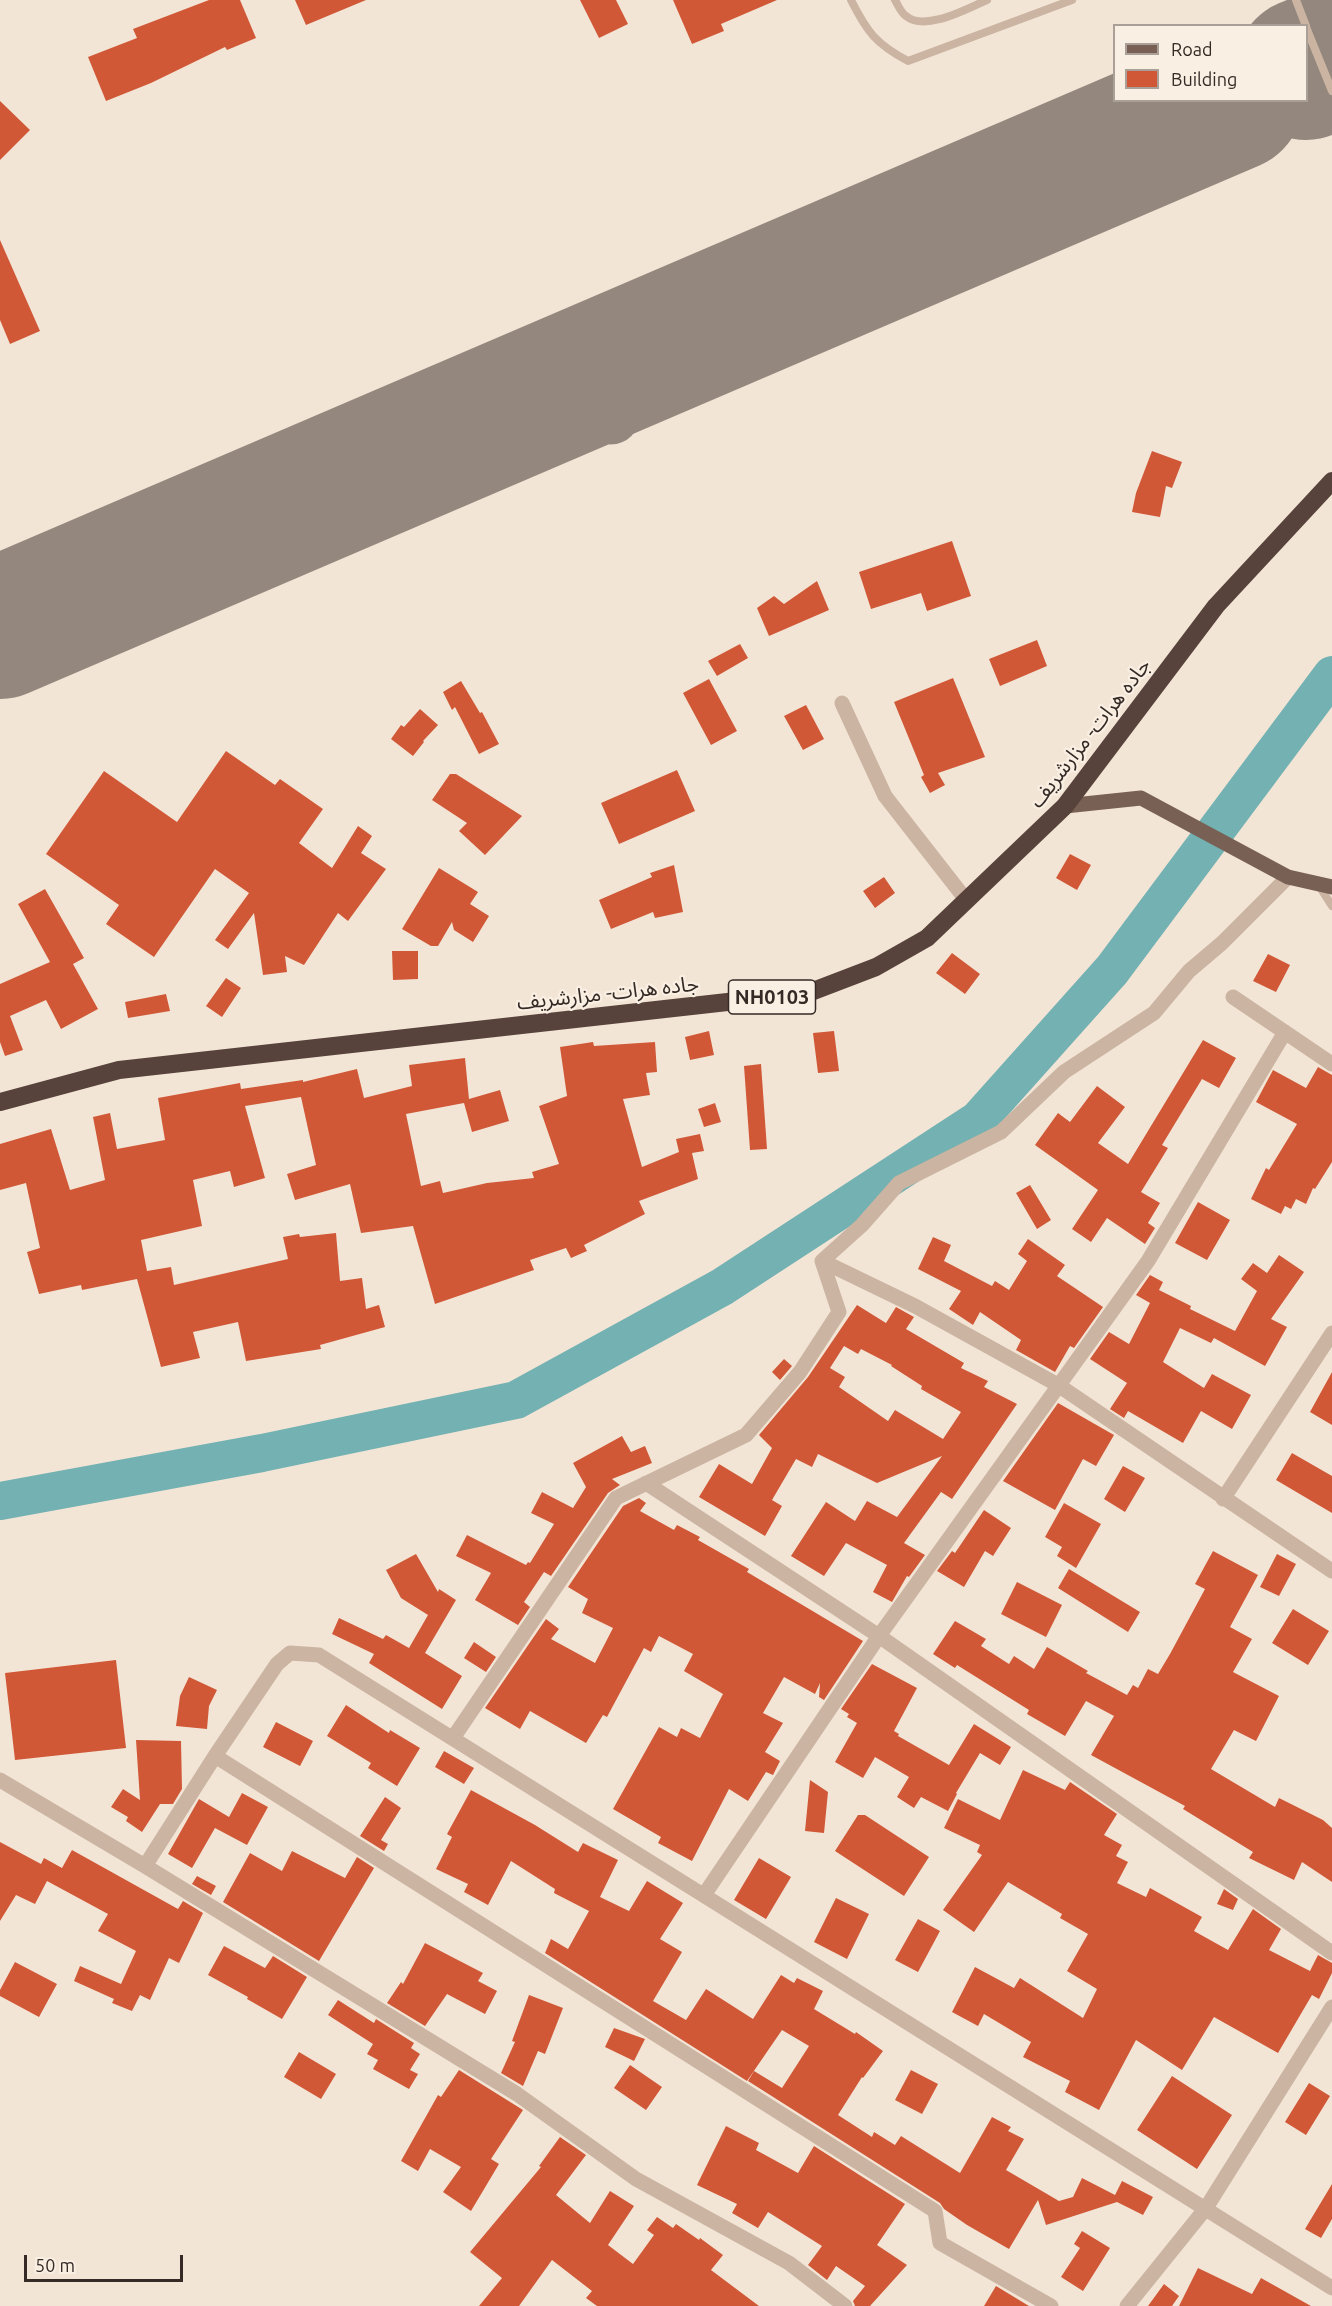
<!DOCTYPE html>
<meta charset="utf-8">
<style>
body{margin:0}
#map{position:relative;width:1332px;height:2306px;overflow:hidden;background:#f3e5d6;font-family:Ubuntu,sans-serif}
canvas{display:block}
.legend{position:absolute;left:1113px;top:24px;width:195px;height:78px;box-sizing:border-box;background:#faefe3;border:2px solid #aba097;margin:0;padding:8px 10px;list-style:none;font-size:18px;color:#352a25}
.legend li{display:flex;align-items:center;gap:12px;height:30px}
.legend b{width:30px;border:2px solid #aba097}
.scale{position:absolute;left:24px;top:2255px;width:159px;height:27px;box-sizing:border-box;border:3px solid #352a25;border-top:0;padding-left:8px;font-size:18px;line-height:21px;white-space:nowrap;color:#352a25;-webkit-text-stroke:4px #faefe3;paint-order:stroke}
</style>
<div id="map">
<canvas width="1332" height="2306"></canvas>
<ul class="legend">
<li><b style="height:8px;background:#796054"></b>Road</li>
<li><b style="height:16px;background:#d05837"></b>Building</li>
</ul>
<div class="scale">50 m</div>
</div>
<script>
const ctx = document.querySelector('canvas').getContext('2d');
ctx.lineJoin = 'round';
function trace(path, color, width, dash) {
  ctx.strokeStyle = color;
  ctx.lineWidth = width;
  ctx.lineCap = dash ? 'butt' : 'round';
  ctx.setLineDash(dash || []);
  ctx.stroke(path);
}
function fill(path, color) {
  ctx.fillStyle = color;
  ctx.fill(path, 'evenodd');
}
function write(font, color, halo, rows, align = 'center') {
  ctx.font = font + ' Ubuntu,"Noto Sans Arabic",sans-serif';
  ctx.lineWidth = 4.5;
  ctx.setLineDash([]);
  ctx.textBaseline = 'middle';
  ctx.strokeStyle = halo;
  ctx.fillStyle = color;
  for (const [text, x, y, turn = 0] of rows) {
    ctx.save();
    ctx.translate(x, y);
    ctx.rotate((+turn || 0) * Math.PI / 180);
    ctx.textAlign = isNaN(turn) ? turn : align;
    if (halo) ctx.strokeText(text, 0, 0);
    ctx.fillText(text, 0, 0);
    ctx.restore();
  }
}
trace(new Path2D(`
 M0,1501l262,-48 254,-53 206,-113 256,-167 134,-150 220,-295`), '#73b1b2', 38);
trace(new Path2D(`
 M594,375l17,41
 M400,414l14,38`), '#94887e', 57);
trace(new Path2D(`
 M1306,69l26,-11
 M0,628l1232,-528`), '#94887e', 142);
fill(new Path2D(`
 M209,0h31l16,38 -29,12 -2,-3 -74,36 -45,18 -18,-44 49,-19 -4,-9z
 M295,0h71l-60,25z
 M580,0h36l12,24 -29,14z
 M673,0h104l-56,24 3,7 -32,13z
 M0,101l30,29 -30,30z
 M0,240l40,91 -30,13 -10,-24z
 M1152,451l30,11 -10,26 -6,-2 -6,31 -28,-5 4,-19z
 M952,541l19,55 -44,15 -6,-18 -50,16 -12,-37z
 M817,581l12,29 -60,26 -12,-28 17,-12 10,8z
 M1037,640l10,26 -47,20 -11,-27z
 M740,644l8,14 -31,18 -9,-15z
 M953,678l32,79 -47,16 7,12 -15,8 -9,-16 3,-2 -30,-73z
 M709,679l28,52 -26,14 -28,-52z
 M461,681l19,32 2,-1 17,32 -20,10 -24,-47 -3,3 -9,-18z
 M806,705l18,34 -21,11 -19,-34z
 M420,709l18,16 -15,16 1,1 -11,14 -22,-17 10,-14 3,2z
 M226,751l49,34 5,-6 43,30 -24,34 33,25 26,-42 14,10 -11,17 25,16 -38,52 -10,-8 -34,52 -19,-9 2,16 -24,3 -9,-62 -26,36 -13,-9 34,-47 -34,-24 -61,88 -48,-33 13,-19 -73,-51 58,-83 73,51z
 M677,770l18,41 -76,33 -18,-41z
 M450,774h6l66,42 -37,39 -26,-24 8,-8 -35,-23z
 M1070,854l21,11 -14,25 -21,-12z
 M674,865l9,47 -28,6 -2,-6 -42,17 -12,-29 53,-23 -2,-4z
 M439,868l39,24 -8,12 19,12 -16,26 -19,-12 -2,-8 -14,24h-7l-29,-17z
 M884,877l11,16 -20,15 -12,-17z
 M45,889l39,69 -11,6 25,45 -37,20 -15,-29 -36,16 13,34 -18,6 -5,-14v-58l50,-22 -32,-58z
 M392,951h26v28l-25,1z
 M952,953l28,21 -15,20 -29,-21z
 M1268,954l22,11 -14,27 -23,-11z
 M226,978l15,10 -19,29 -16,-11z
 M166,994l4,17 -42,7 -3,-16z
 M709,1031l5,24 -24,5 -5,-23z
 M834,1031l5,40 -21,2 -5,-40z
 M1203,1040l33,18 -17,30 -17,-9 -40,66 6,3 -27,44 19,11 -12,20 7,5 -10,16 -38,-26 -16,24 -19,-13 26,-39 -63,-45 23,-32 12,9 27,-36 28,21 -27,36 30,21z
 M593,1042l1,4 61,-4 2,30 -11,1 4,22 -27,4 19,68 37,-15 -3,-13 24,-5 4,17 -12,2 6,26 -59,22 6,13 -61,31 3,6 -16,7 -5,-10 -36,12 4,10 -99,34 -22,-78 -52,7 -11,-49 -55,16 -8,-26 29,-9 -15,-68 -56,9 20,72 -31,9 -4,-16 -37,9 9,46 -61,14 6,31 24,-4 3,18 114,-26 -5,-22 16,-3 1,3 36,-4 4,48 22,-3 4,31 13,-4 6,22 -65,18 1,4 -75,12 -8,-39 -45,10 7,26 -39,9 -24,-88 -55,11 -1,-5 -42,9 -12,-42 13,-4 -14,-65 -26,7v-46l51,-15 19,61 35,-10 -12,-63 17,-4 7,36 48,-9 -7,-42 82,-15 1,6 62,-9v2l54,-13 7,29 48,-12 -3,-21 56,-7 4,41 31,-9 9,31 -37,11 -8,-29 -58,11 15,72 19,-5 3,12 44,-10 47,-5 -2,-6 27,-8 -20,-58 28,-10 -7,-49z
 M761,1064l6,85 -17,1 -6,-84z
 M1318,1067l14,8v87l-17,27 -2,-1 -7,16 -10,-5 -5,10 -6,-3 -4,8 -30,-15 15,-31 3,2 28,-46 -41,-22 17,-32 33,18z
 M715,1103l6,19 -17,5 -6,-18z
 M1030,1185l21,35 -14,9 -21,-36z
 M1198,1202l32,18 -23,40 -32,-17z
 M933,1237l18,8 -7,16 48,25 3,-5 14,9 18,-29 -9,-7 10,-15 37,26 -8,11 46,31 -29,41 -4,-2 -15,26 -39,-22 5,-10 -41,-28 -7,13 -24,-16 12,-18 -43,-22z
 M1279,1255l25,17 -33,47 16,8 -22,39 -51,-28 -3,5 -31,-15 -17,34 41,26 8,-14 39,21 -19,34 -31,-18 -18,32 -55,-32 -4,7 -14,-9 17,-26 -37,-24 19,-27 20,12 21,-41 -14,-8 14,-20 13,7 -4,8 32,16 -1,3 45,22 22,-40 -16,-12 12,-16 14,10z
 M857,1305l29,18 10,-16 18,10 -8,12 58,34 -3,5 27,13 -4,6 33,17 -65,95 -11,-7 -37,51 21,12 -16,22 -2,-1 -15,26 -19,-10 14,-27 -41,-22 -22,33 -33,-20 35,-54 29,19 12,-20 30,16 45,-61 -65,27 -59,-29 -6,13 -16,-8 -24,41 10,6 -17,30 -66,-39 20,-33 33,20 20,-36 -13,-13 49,-58zM844,1346l14,8 3,-5 31,16 -1,1 31,20 -1,3 40,23 -18,27 -48,-29 -7,11 -49,-34 6,-10 -15,-9z
 M784,1359l8,7 -12,14 -8,-8z
 M1332,1372v53l-22,-13z
 M1058,1403l56,32 -18,31 -13,-7 -28,51 -52,-29z
 M622,1436l9,16 14,-6 7,17 -40,16 8,6 -12,8 -57,83 -7,-4 -20,30 6,5 -12,18 -43,-25 16,-27 -35,-17 11,-21 59,30 2,-3 2,1 24,-39 -23,-11 11,-21 31,16 13,-21 -13,-24z
 M1292,1453l40,23v37l-56,-33z
 M1123,1466l22,12 -20,34 -21,-13z
 M639,1498l7,5 -6,8 34,19 3,-5 23,12 -2,3 51,29 -2,3 116,69 -39,59 -5,-3 1,-14 -5,11 -31,-17 -21,36 20,10 -18,29 15,9 -7,14 -7,-3 -18,29 -19,-12 -37,72 -34,-18 3,-6 -48,-28 46,-82 18,10 4,-9 19,10 23,-44 -39,-23 9,-17 -34,-18 -8,16 -7,-4 -37,69 -4,-2 -17,28 -56,-32 -10,18 -35,-21 61,-89 13,10 -8,10 44,24 18,-35 -31,-15 6,-14 -20,-12 55,-81z
 M1064,1503l37,21 -25,44 -19,-12 5,-9 -17,-10z
 M984,1510l27,18 -18,28 -8,-5 -21,36 -27,-16 15,-20 3,2z
 M1213,1551l45,24 -28,52 22,12 -19,33 46,24 -23,45 -22,-11 -23,39 64,38 4,-9 44,22 9,8v54l-30,-20 -8,18 -45,-22 4,-6 -70,-43 2,-3 -94,-51 23,-39 -28,-15 -21,35 -38,-22 2,-4 -72,-45 -2,3 -22,-14 22,-33 31,18 -5,7 28,18 5,-8 20,13 13,-22 41,24 -2,2 41,22 6,-10 5,3 10,-19 10,5 12,-20 35,-65 -10,-5z
 M416,1554l22,38 1,-3 17,11 -31,53 37,23 -20,33 -73,-46 5,-9 -42,-20 7,-16 44,21 3,-4 23,13 19,-33 -27,-17 -15,-28z
 M1277,1554l19,10 -17,32 -19,-9z
 M1069,1569l71,43 -12,20 -70,-44z
 M1017,1582l45,23 -16,32 -45,-23z
 M1293,1609l36,22 -21,34 -36,-22z
 M474,1642l22,15 -10,15 -22,-14z
 M116,1660l10,88 -111,12 -10,-87z
 M872,1664l45,24 -23,43 5,3 -1,2 51,29 25,-41 37,23 -11,18 -20,-12 -24,40 1,1 -9,17 -27,-14 -7,11 -17,-11 12,-20 -34,-20 -12,21 -28,-16 22,-39 -10,-6 2,-3 -8,-5z
 M189,1677l28,13 -8,16 -2,23 -31,-3 4,-30z
 M346,1705l43,28 1,-3 30,18 -23,38 -29,-18 3,-5 -44,-27z
 M276,1722l37,19 -13,25 -37,-19z
 M136,1740l45,1 1,48 -9,15h-13l-18,28 -16,-11 2,-4 -17,-10 12,-18 17,11z
 M444,1751l30,17 -10,16 -29,-17z
 M1023,1770l42,20 5,-8 47,32 -13,21 18,10 -6,11 12,6 -11,21 29,14 4,-9 52,29 -8,14 34,19 25,-41 28,20 -12,21 41,21 8,-16 14,8v10l-13,26 -7,-4 -34,58 -64,-36 -32,53 -46,-30 -37,70 -34,-18 5,-11 -47,-24 8,-15 -47,-28 -6,12 -26,-14 23,-45 39,21 6,-10 63,40 14,-29 -30,-18 21,-37 -28,-16 2,-4 -54,-32 -34,50 -31,-22 39,-55 -5,-3 3,-7 -36,-17 14,-29 42,21z
 M810,1780l18,12 -4,41 -19,-2z
 M471,1790l64,35 43,27 5,-9 35,17 -18,37 29,14 18,-30 36,22 -23,36 22,13 -29,49 33,19 20,-31 47,30 28,-44 13,8 3,-5 26,13 -9,18 41,25 1,-2 27,19 -20,27 -1,-1 -24,38 34,22 2,-5 21,13 6,-9 59,37 32,-56 19,10 -3,4 16,8 -18,31 53,31 14,-4 9,-19 33,17 7,-14 31,16 -10,18 -26,-13 -71,23 -8,-25 -29,49 -42,-24 -23,-16 -4,-6 -192,-122 6,-10 28,17 27,-42 -27,-16 -35,51 -202,-128 6,-14 17,10 21,-38 -35,-18 1,-4 -44,-28 -23,44 -24,-13 4,-8 -32,-15 16,-32 -5,-3z
 M242,1793l26,14 -21,38 -32,-17 -23,40 -24,-14 31,-55 30,18z
 M385,1797l16,11 -20,32 7,4 -4,7 -24,-15z
 M858,1815h7l64,42 -25,39 -69,-45z
 M0,1842l41,22 3,-6 18,10 10,-18 106,59 5,-8 20,12 -24,50 -10,-5 -19,42 -10,-5 -8,16 -20,-8 2,-4 -40,-18 6,-15 41,18 15,-33 -38,-20 10,-17 -61,-33 -12,23 -19,-9 -16,26z
 M292,1851l53,27 12,-21 17,11 -55,93 -96,-59 27,-49 32,18z
 M759,1858l32,19 -25,42 -32,-19z
 M197,1876l19,10 -5,9 -19,-11z
 M1224,1889l14,10 -5,11 -16,-6z
 M836,1898l33,16 -22,45 -33,-17z
 M918,1919l22,12 -22,41 -23,-12z
 M425,1943l58,30 -5,8 19,10 -12,23 -38,-20 -22,32 -38,-23 14,-21 2,2z
 M224,1946l41,22 8,-12 34,21 -25,42 -35,-20 1,-2 -40,-22z
 M15,1962l42,22 -18,33 -39,-21v-6z
 M529,1995l34,13 -18,46 -7,-3 -15,35 -22,-13 14,-31 -3,-1z
 M338,2000l36,23 2,-4 38,24 -3,5 9,6 -10,16 8,4 -9,15 -36,-20 5,-9 -11,-6 6,-10 -45,-29z
 M614,2028l31,11 -11,22 -29,-14z
 M299,2052l37,22 -15,25 -37,-22z
 M630,2065l32,22 -16,23 -32,-22z
 M459,2070l64,40 -32,49 8,5 -28,47 -28,-19 18,-25 -31,-18 -12,22 -17,-10 37,-66 3,2z
 M911,2070l27,14 -16,30 -27,-14z
 M1172,2076l60,39 -35,54 -60,-39z
 M1309,2083l21,13 -24,39 -21,-13z
 M726,2126l33,17 -3,7 42,23 16,-27 91,58 -28,41 30,20 -37,41h-15l-2,-5 12,-15 -29,-20 -9,14 -19,-15 14,-19 -54,-34 -10,16 -26,-15 5,-9 -40,-19z
 M560,2137l26,18 -30,40 34,28 20,-32 24,15 -26,39 25,19 21,-29 -7,-5 10,-13 16,11 3,-4 23,16 1,-2 23,17 -12,15 48,36h-162l-11,-8 6,-7 -40,-31 -33,46h-40l23,-28 -32,-26 71,-85 -2,-1z
 M1332,2184v35l-11,19 -16,-9z
 M1082,2231l28,17 -27,43 -22,-14 19,-29 -6,-4z
 M1198,2268l54,26 9,-16 50,28h-132z
 M1164,2284l15,12 -7,10h-24z
 M996,2286l33,20h-45z`), '#d05837');
trace(new Path2D(`
 M851,0c16,32 25,44 57,61l164,-61
 M895,0c3,5 6,13 11,16 19,16 60,-7 81,-16
 M1296,0l10,26
 M1306,27l26,64
 M1318,884l14,22`), '#cbb4a2', 8);
trace(new Path2D(`
 M842,703l43,93 82,105
 M1233,997l99,67
 M822,1261l40,-36 37,-42 102,-51 63,-60 90,-59 35,-42 33,-28 66,-66
 M822,1261l93,45 143,79 274,186
 M646,1483l233,153 453,317
 M1223,1499l109,-166
 M453,1738l163,-240 130,-63 54,-63 39,-60 -17,-51
 M215,1756l720,455 5,32 111,63
 M0,1780l145,86 372,228 119,85 153,84 56,43
 M145,1866l70,-110 62,-92 13,-11 29,2 1013,633
 M704,1895l175,-259 269,-375 137,-229
 M1127,2306l79,-98 126,-201`), '#cbb4a2', 15);
trace(new Path2D(`
 M1065,806l76,-8 147,79 44,10`), '#796054', 15);
trace(new Path2D(`
 M0,1102l119,-32 689,-77 68,-26 51,-29 138,-132 151,-200 116,-125`), '#57433b', 18);
for (const [x, y, w] of [
 [772,997,87]
]) {
  const box = new Path2D();
  box.roundRect(x - w / 2, y - 17, w, 34, 4.5);
  ctx.fillStyle = '#faefe3';
  ctx.fill(box);
  trace(box, '#352a25', 1.5);
}
write('bold 20px', '#352a25', null, [
 ["NH0103",772,997]
]);
write('21px', '#352a25', '#faefe3', [
 ["جاده هرات- مزارشریف",1090,733,-52],
 ["جاده هرات- مزارشریف",608,993,-6]
]);
</script>
